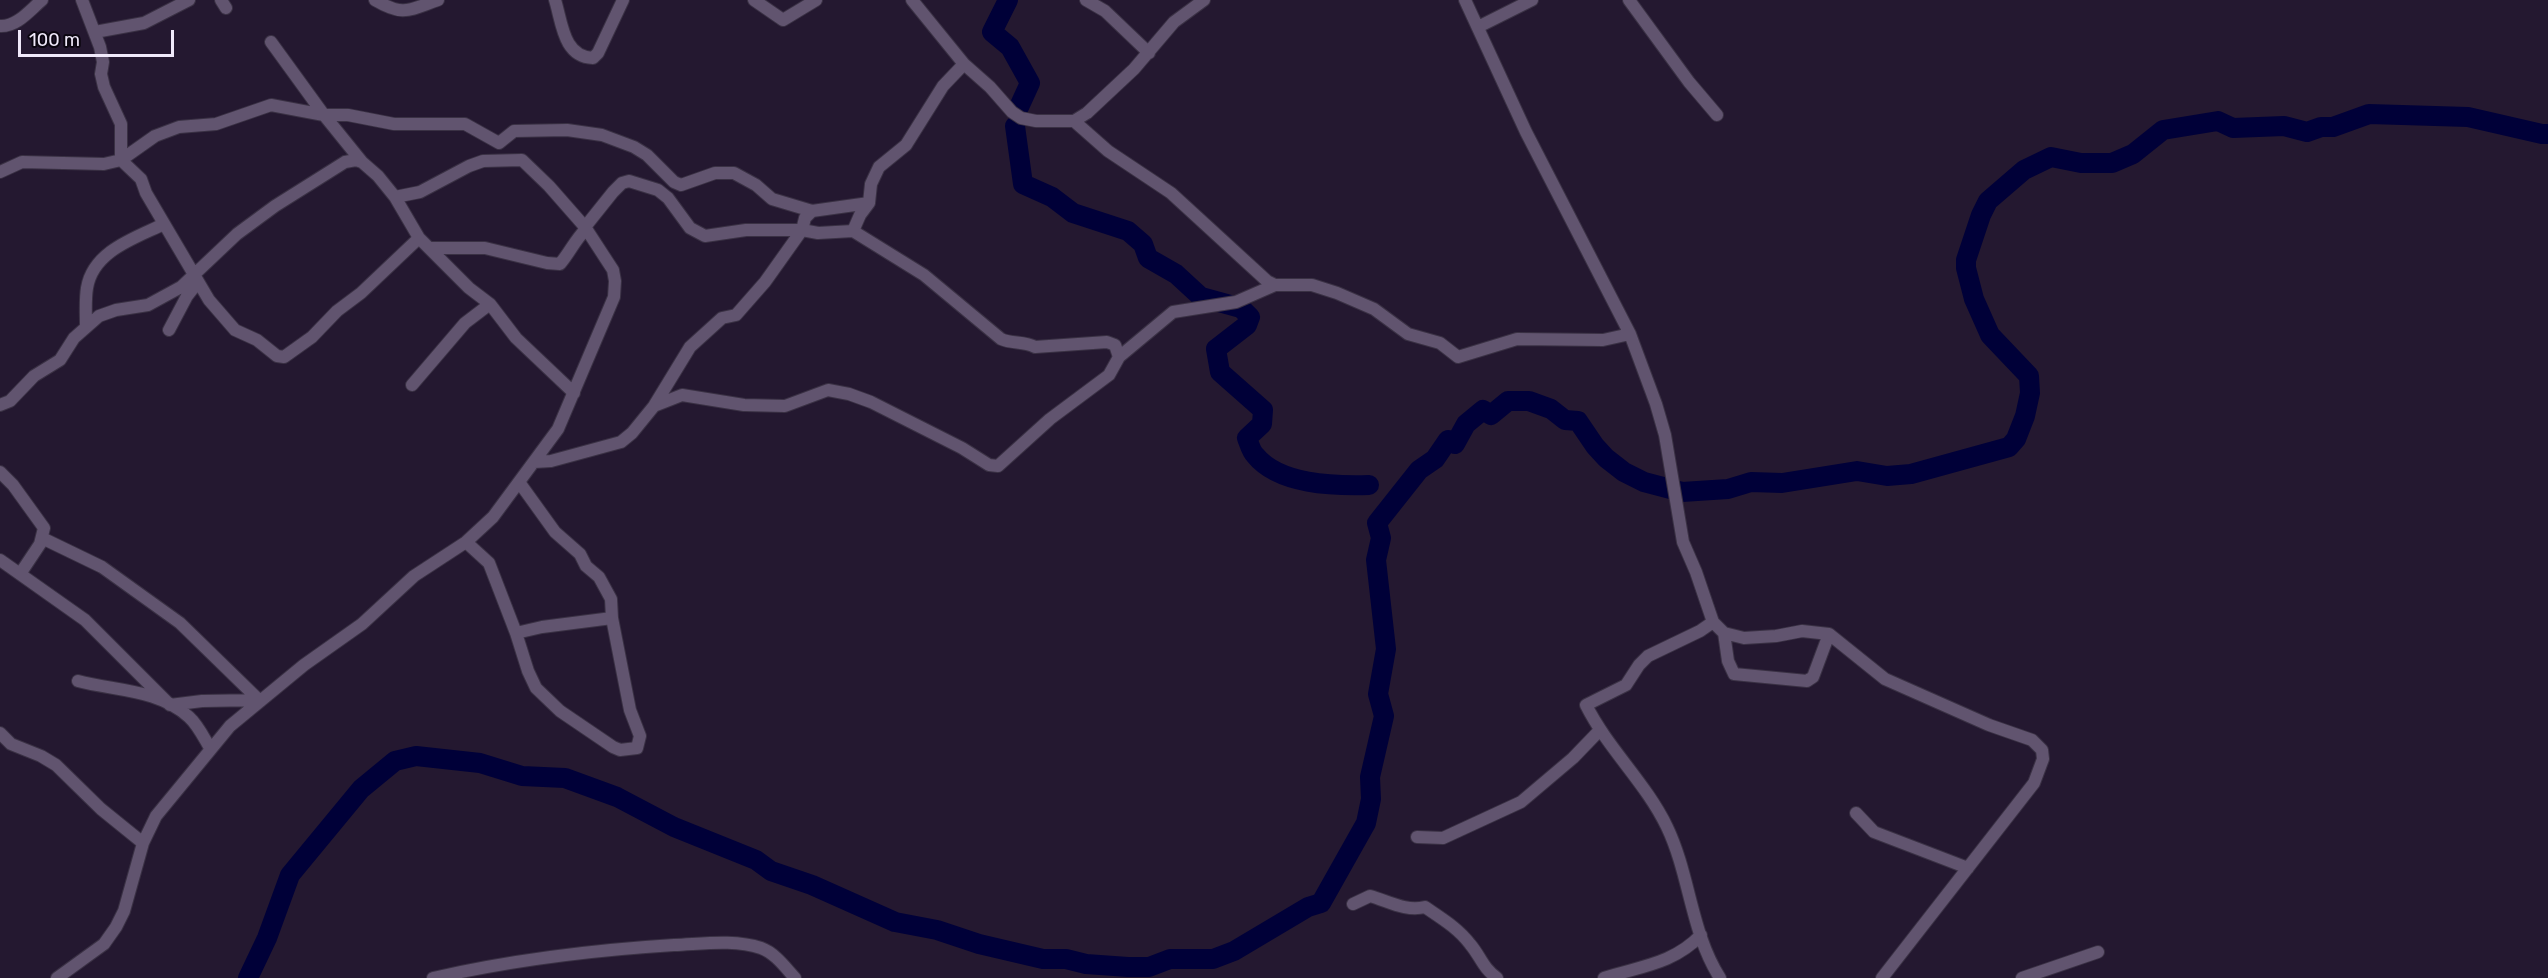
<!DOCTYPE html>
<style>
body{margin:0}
#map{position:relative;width:2548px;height:978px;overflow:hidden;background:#241830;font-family:Rubik,sans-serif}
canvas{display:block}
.scale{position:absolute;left:18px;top:30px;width:156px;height:27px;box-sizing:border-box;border:3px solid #f0e9fa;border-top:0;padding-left:8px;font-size:18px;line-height:21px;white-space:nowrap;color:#f0e9fa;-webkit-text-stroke:4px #0b0610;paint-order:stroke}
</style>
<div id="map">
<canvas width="2548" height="978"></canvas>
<div class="scale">100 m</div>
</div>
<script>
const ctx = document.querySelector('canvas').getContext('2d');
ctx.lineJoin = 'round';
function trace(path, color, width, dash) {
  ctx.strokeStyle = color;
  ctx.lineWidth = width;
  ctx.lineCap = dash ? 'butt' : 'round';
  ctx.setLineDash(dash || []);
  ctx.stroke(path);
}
trace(new Path2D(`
 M1008,0l-16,32 18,15 20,36 -11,24
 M1015,126l8,58 29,13 21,16 55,18 15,13 5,14 28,16 25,23 40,11 9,9 -3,8 -31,24 4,23 43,38 -1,14 -15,14c2,5 4,13 8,17 24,30 79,31 114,30
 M248,978l19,-40 23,-63 71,-86 34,-28 21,-5 64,7 42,13 43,2 52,19 57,30 82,33 15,11 41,14 83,37 42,8 42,14 64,15h23l20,5 42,3h21l21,-8h43l21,-8 74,-44 13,-4 45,-80 5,-24 -1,-22 14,-61 -6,-22 8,-45 -10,-89 5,-22 -4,-15 42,-53 16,-11 13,-19 7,4 11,-20 17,-14 8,5 17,-14h21l22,8 14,11 13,1 17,25 11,12 18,14 20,10 38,10 46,-3 23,-7 31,1 75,-12 30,5 24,-2 98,-27 7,-8 9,-23 5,-23 -1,-17 -39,-41 -16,-36 -8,-31v-8l15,-45 7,-14 36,-31 27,-13 30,6h31l21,-9 30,-24 55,-9 15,7 51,-2 23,6 14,-5h12l36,-13 99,3 74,17h6`), '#000038', 20);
const minor = new Path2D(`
 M82,0l18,47 3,15 -2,12 3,13 17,37v36l20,19 5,14 63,107 26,30 22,10 20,16 7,1 28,-20 25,-26 24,-18 58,-55
 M221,0l5,8
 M375,0c29,17 34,10 63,0
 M555,0c7,22 8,57 38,58l5,-5 25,-53
 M754,0l29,20 33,-20
 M912,0l52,64 26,23 22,25 9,6 15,3h38l13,-8 47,-44 40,-47 30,-22
 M1086,0l19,11 44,42
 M1465,0l61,132 104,202 26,70 9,31 18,107 13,30 17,50 11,11 20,5 32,-2 26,-5 27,3 56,45 104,46 43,15 10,10 1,9 -9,24 -152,195
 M1629,0l60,82 28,33
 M0,26c17,1 30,-16 42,-26
 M1478,27l54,-27
 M95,32l49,-9 45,-23
 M271,42l53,73 38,47
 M1074,121l34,30 63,42 96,88 8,4h37l25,8 37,16 34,25 32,9 18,14 59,-18 86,1 27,-6
 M0,172l22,-10 82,2 17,-4 34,-24 24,-9 37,-3 55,-19 53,10h24l46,9h71l34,19 15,-12 53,-1 35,5 32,12 13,8 27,27 7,3 34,-12h19l22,12 16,14 40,12 57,-8
 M585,227l28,-35 9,-9 7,-2 29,9 10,8 22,30 15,8 41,-6h56l16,3 35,-2 71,44 77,64c11,5 23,2 34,8l72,-5 8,3 4,12
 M853,231l7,-16 9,-12 2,-19 8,-17 27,-22 37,-59 21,-22
 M431,248h54l62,15 13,1c10,-12 15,-24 26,-35
 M86,326c0,-12 -1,-26 1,-38 6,-37 48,-50 77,-64
 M169,330l18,-34 11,-14
 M412,385l53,-62 25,-19
 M0,405l10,-4 24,-25 26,-16 14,-22 25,-22 17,-6 32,-5 33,-18 56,-53 38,-28 70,-44 11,-2 6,2 16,14 17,21 24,41 50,50 21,16 26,34 58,55
 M654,406l28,-11 62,10 41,1 43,-16 21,4 22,8 91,46 27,17 9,1 52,-47 59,-44 10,-18 54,-45 63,-10 39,-17
 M534,462l17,-1 70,-19 11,-9 22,-27 36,-59 32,-29 14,-3 29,-33 37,-52 3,-12 7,-7
 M0,472l13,13 31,43 -4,16 -20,30
 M42,538l60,29 78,56 79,77
 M466,542l23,21 27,70 12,38 8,17 24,23 53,36 7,3 17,-2 3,-12 -10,-26 -18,-92 -1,-19 -12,-22 -13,-11 -6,-12 -25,-22 -36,-50
 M0,560l85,60 85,85 32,-4 57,-1
 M1713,622l-13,9 -52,25 -9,9 -13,20 -40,20c22,44 60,78 81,122 23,48 24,106 53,151
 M516,633l26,-6 70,-9
 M1724,633l4,28 6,13 73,7 6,-4 16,-43
 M78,681c38,10 80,8 111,36 9,8 15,21 21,31
 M0,733l11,11 30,12 15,9 45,44 42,34
 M1856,813l18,19 94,36
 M1417,837l26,1 78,-36 52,-44 26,-27
 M1353,904l17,-8c18,5 36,16 55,11 16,11 33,21 45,37 11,13 12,23 27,34
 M57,978l47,-34 12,-17 8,-16 19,-68 13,-27 74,-90 74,-61 58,-41 52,-48 52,-34 27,-25 65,-88 56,-132 1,-16 -2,-11 -28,-43 -36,-41 -27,-26 -39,1 -14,5 -49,26 -25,5
 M433,978c79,-18 160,-28 241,-33 28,-1 60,-6 87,3 14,5 24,19 34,30
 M1604,978c37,-12 69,-14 97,-43
 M2022,978l76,-26`);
trace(minor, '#3a3144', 14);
trace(minor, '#61546f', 12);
</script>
